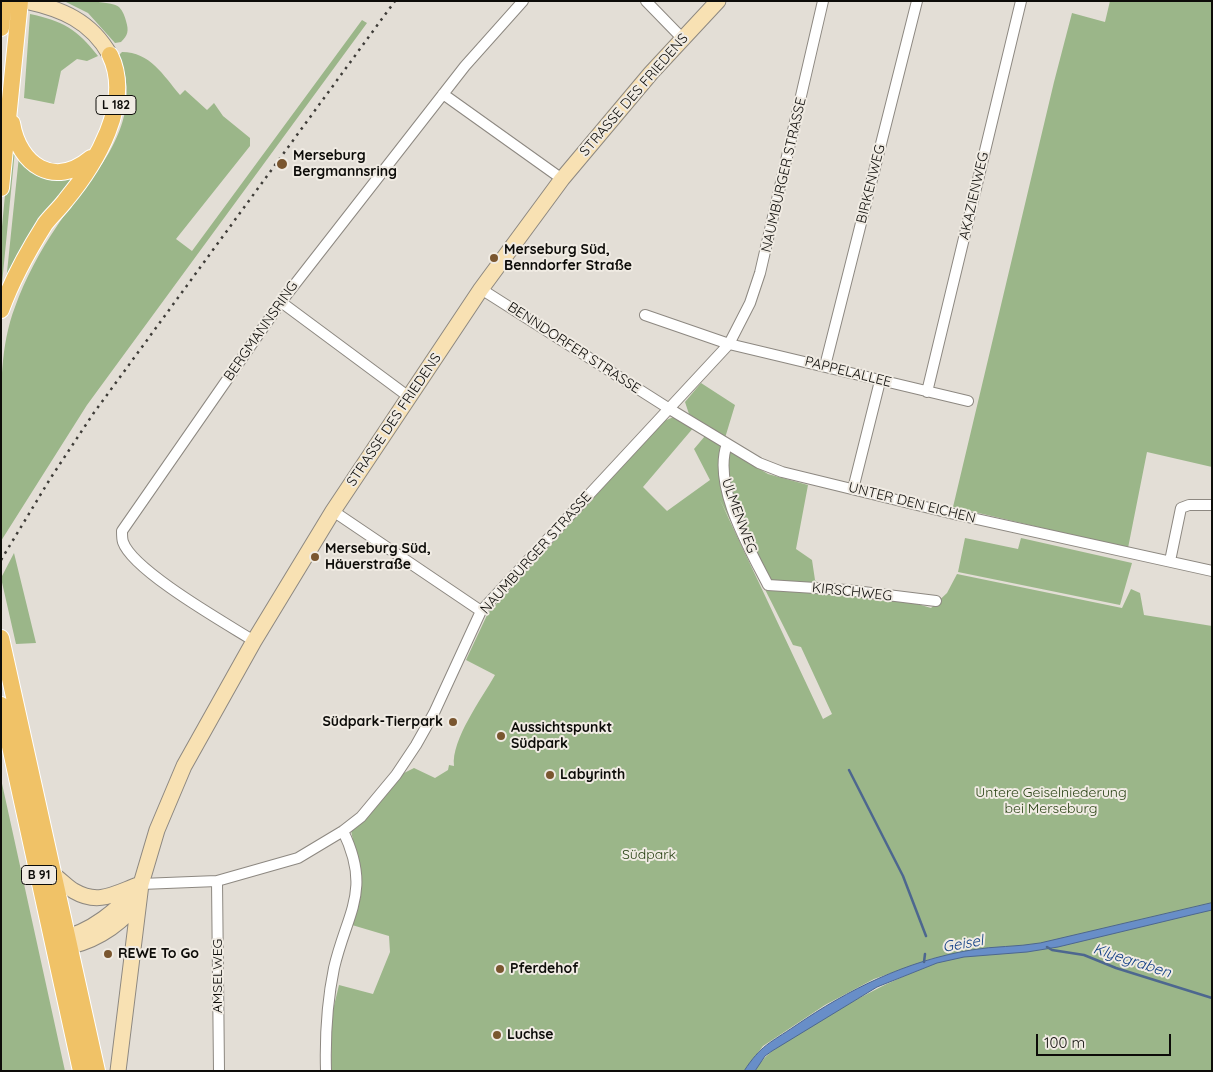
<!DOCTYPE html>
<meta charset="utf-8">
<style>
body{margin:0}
#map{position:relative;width:1213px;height:1072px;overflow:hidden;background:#e3ded6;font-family:Quicksand,sans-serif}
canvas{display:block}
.frame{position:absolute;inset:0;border:2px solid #0d0c09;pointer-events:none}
.scale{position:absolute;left:1036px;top:1034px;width:135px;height:22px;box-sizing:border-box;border:2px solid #0d0c09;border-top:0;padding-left:6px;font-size:15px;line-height:18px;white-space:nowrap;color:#0d0c09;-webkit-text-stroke:4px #f0ebe3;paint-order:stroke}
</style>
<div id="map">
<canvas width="1213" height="1072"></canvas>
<div class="frame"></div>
<div class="scale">100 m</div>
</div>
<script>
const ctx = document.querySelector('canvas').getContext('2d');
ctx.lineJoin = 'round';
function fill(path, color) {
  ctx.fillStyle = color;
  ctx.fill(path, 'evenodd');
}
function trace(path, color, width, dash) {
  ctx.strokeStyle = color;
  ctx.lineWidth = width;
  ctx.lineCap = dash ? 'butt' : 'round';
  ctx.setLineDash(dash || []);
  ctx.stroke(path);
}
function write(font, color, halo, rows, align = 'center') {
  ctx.font = font + ' Quicksand,sans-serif';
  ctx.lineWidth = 4;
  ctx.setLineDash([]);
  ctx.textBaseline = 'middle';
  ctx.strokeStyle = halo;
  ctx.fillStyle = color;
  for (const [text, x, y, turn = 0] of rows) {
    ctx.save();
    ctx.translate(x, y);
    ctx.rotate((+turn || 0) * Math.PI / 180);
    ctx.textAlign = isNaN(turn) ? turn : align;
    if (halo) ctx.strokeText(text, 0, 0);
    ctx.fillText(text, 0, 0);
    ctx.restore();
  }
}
fill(new Path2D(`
 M64,1c13,0 49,0 55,6 4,4 6,10 7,14 3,10 2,14 -5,21l-6,1 -27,-30z
 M1110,1h102v466l-65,-15 -19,96 -175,-41 101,-425 18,-69 33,9z
 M30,14c33,7 47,15 68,42l-11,5 -10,-2 -16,12 -7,33 -30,-6z
 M362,20l5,3 -280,382 -86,136c0,-37 0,-73 0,-110 0,-41 -1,-85 14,-124 10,-28 25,-56 42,-81 36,-52 90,-101 62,-171l3,-3c28,0 41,23 58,43l5,-5 22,20 7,-7 9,13 27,22v8l-74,93 16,12z
 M10,142l5,8 -14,144v-57z
 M19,156l56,18 -40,55 -29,53z
 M701,383l34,22 -10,33 -36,-24 -4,-12z
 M676,416l18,11 -51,60 24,24 43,-31 -16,-31 11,-13 63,38 40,11 -12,64 16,11 3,20 9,9 60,5 47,14 16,-15 10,-19 165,34 9,-19 9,4 4,22 68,11v445h-457c12,-21 33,-31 53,-43 41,-26 81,-47 126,-64v-6l-60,21 -49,26 -62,41 -19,25h-413l1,-57 7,-29 34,9 17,-42 -1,-16 -37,-11 9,-29v-14l-10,-52 49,-55 14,-7 21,10 13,-8 1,-5 5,1c-3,-26 28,-68 41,-91l-29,-15 22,-47 176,-192zM720,500l73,145 8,2 31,67 -9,5z
 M965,538l53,11 3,-11 111,25 -12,42 -162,-33z
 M14,553l22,90 -20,1 -15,-66z
 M1,779l64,292h-64z`), '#9bb689');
const water = new Path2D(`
 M1212,903v7l-17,4 -137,33 -31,5 -63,5 -27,6 -60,24 -105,64 -7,5 -10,15h-11c17,-26 26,-28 51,-45 54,-37 111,-65 176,-76 23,-4 46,-3 69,-7z`);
fill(water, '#688ec8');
trace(water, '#4d678f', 1);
trace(new Path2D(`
 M849,770l54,106 23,60
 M1047,947l5,3 32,5 32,13 96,30
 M924,962l1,-8`), '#4d678f', 2.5);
const street = new Path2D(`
 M646,1l36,37
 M443,94l119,85
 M481,289l187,119 91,55 23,9 172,42 258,57
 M281,302l128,95
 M645,315l84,29 239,57
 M825,366l92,-365
 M927,392l94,-391
 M727,444c-15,41 22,104 41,141l79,5 89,11
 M853,489l27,-108
 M333,511l148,100
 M1170,561l11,-53 8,-3h23
 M254,641c-27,-17 -121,-70 -131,-99 -1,-3 -1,-8 -1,-11l159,-229 184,-236 58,-65
 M217,881l2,190
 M141,884l76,-3 81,-23 45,-27 18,-14 35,-42 20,-30 18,-32 47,-102 248,-267 21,-41 10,-30 63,-272
 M326,1071c-1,-35 1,-69 8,-103 13,-56 38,-77 9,-137`);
const secondary = new Path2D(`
 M25,1c37,8 66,20 85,54
 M55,876c7,5 12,11 19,15 24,14 40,3 64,-6
 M57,940c36,-8 60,-30 84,-56
 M57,949c34,-5 58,-20 81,-46
 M118,1071l23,-187 16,-54 27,-64 70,-125 79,-130 148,-222 81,-110 89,-106 67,-72`);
const primary = new Path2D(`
 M1,28l3,-27
 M12,123c7,42 42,66 79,35
 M1,188l19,-187
 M1,310c11,-30 27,-59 44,-86 6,-8 14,-15 20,-23 31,-37 68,-99 45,-146
 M1,638l96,433
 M1,705l80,366`);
trace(street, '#8d8881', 12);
trace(secondary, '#8d8881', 17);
trace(primary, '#fff', 18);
trace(street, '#fff', 10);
trace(secondary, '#f8e1b3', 15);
trace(primary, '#f0c267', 16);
trace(new Path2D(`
 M25,1h11`), '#3e3c38', 1);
trace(new Path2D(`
 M1,560l49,-81 43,-65 302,-413`), '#3e3c38', 2.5, [2.5, 5]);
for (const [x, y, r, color] of [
 [282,164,6,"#7a562f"],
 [494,258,5,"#7a562f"],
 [315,557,5,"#7a562f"],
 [453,722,5,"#7a562f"],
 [501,736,5,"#7a562f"],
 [550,775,5,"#7a562f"],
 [108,954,5,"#7a562f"],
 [500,969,5,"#7a562f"],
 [497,1035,5,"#7a562f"]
]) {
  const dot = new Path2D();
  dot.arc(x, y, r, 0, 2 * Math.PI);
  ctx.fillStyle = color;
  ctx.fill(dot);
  trace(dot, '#f0ebe3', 2);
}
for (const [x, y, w] of [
 [116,105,40],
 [39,875,35]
]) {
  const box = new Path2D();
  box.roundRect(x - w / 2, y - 9.5, w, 19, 4);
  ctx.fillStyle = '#f0ebe3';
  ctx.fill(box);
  trace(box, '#0d0c09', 1);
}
write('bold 12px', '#0d0c09', null, [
 ["L 182",116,105],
 ["B 91",39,875]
]);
write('14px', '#0d0c09', '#f0ebe3', [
 ["STRASSE DES FRIEDENS",634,95,-49],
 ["NAUMBURGER STRASSE",784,175,-77],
 ["BIRKENWEG",871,184,-76],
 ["AKAZIENWEG",974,196,-77],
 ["BERGMANNSRING",261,331,-55],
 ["BENNDORFER STRASSE",574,348,33],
 ["PAPPELALLEE",848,372,14],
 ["STRASSE DES FRIEDENS",394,420,-56],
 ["UNTER DEN EICHEN",912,503,14],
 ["ULMENWEG",739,516,70],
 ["NAUMBURGER STRASSE",536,553,-48],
 ["KIRSCHWEG",852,592,6],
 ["AMSELWEG",218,976,-90]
]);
write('bold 14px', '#0d0c09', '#f0ebe3', [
 ["Merseburg",293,156],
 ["Bergmannsring",293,172],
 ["Merseburg Süd,",504,250],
 ["Benndorfer Straße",504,266],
 ["Merseburg Süd,",325,549],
 ["Häuerstraße",325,565],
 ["Südpark-Tierpark",443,722,"right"],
 ["Aussichtspunkt",511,728],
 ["Südpark",511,744],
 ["Labyrinth",560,775],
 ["REWE To Go",118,954],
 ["Pferdehof",510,969],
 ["Luchse",507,1035]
], 'left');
write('14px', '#284113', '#f0ebe3', [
 ["Untere Geiselniederung",1051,793],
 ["bei Merseburg",1051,809],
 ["Südpark",649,855]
]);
write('italic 15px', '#0f3e84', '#f0ebe3', [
 ["Geisel",963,944,-10],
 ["Klyegraben",1132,961,18]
]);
</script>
